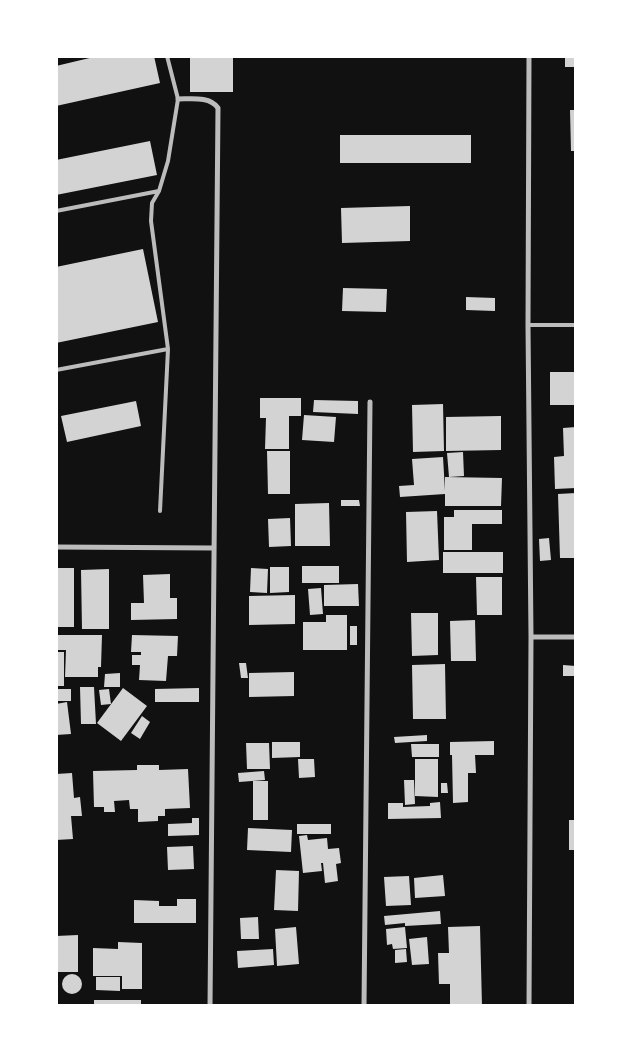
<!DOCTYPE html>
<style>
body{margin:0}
#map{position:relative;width:632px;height:1062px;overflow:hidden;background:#111;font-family:Arial,sans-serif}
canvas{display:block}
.frame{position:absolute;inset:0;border:58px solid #fff;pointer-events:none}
</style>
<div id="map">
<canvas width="632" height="1062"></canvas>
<div class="frame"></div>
</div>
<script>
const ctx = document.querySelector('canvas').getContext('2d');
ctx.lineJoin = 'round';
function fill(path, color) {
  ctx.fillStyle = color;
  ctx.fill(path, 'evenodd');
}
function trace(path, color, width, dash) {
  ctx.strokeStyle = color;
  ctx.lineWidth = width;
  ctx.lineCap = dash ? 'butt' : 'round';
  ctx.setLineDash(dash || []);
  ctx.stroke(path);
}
fill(new Path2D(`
 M98,56h56l6,27 -104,23v-40z
 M190,56h43v36h-43z
 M565,56h11v11h-11z
 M570,110h6v41h-5z
 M340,135h131v28h-131z
 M150,141l7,34 -101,20v-35z
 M410,206v35l-68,2 -1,-35z
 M143,249l15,73 -102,21v-76z
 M343,288l44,1 -1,23 -44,-1z
 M466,297l29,1v13l-29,-1z
 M550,372h26v33h-26z
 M260,398h41v18h-12v33h-24l1,-31h-6z
 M314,400l44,1v13l-45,-2z
 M136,401l5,25 -74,16 -6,-26z
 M443,404l1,47 -31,1 -1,-47z
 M304,415l32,2 -2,25 -32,-2z
 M501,416v34l-55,1v-34z
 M576,427v61l-21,1 -1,-32 10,-1 -1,-28z
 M267,451h23v43h-22z
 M463,452l1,24 -15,1 -2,-24z
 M443,457l2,34v-14l57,1 -1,28h-56v-12l-45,3 -1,-11 15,-1 -2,-26z
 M576,493v65h-16l-2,-64z
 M341,500h18l1,6h-19z
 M329,503l1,43h-35v-42z
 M454,510h48v14h-30v26h-28v-33h10z
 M437,511l2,49 -32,2 -1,-50z
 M290,518l1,28 -22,1 -1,-28z
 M549,538l2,22 -11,1 -1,-22z
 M443,552h60v21h-60z
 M302,566h37v17h-37z
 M270,567h19v25l-19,1z
 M56,568h18v59h-18z
 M251,568l17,1 -1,24 -17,-1z
 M109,569v60h-27l-1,-59z
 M170,574v24h7v21l-46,1v-17h13l-1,-28z
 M476,577h26v38h-25z
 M358,584l1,22h-35v-21z
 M321,588l2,26 -13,1 -2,-26z
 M295,595v29l-46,1v-29z
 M411,613h27v42l-26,1z
 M326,615h21v35h-44v-28h23z
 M475,620l1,41h-25l-1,-40z
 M350,626h7v19h-7z
 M56,635h46l-1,32h-3v10h-33l1,-27h-10z
 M132,635l46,1 -1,20h-9l-2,25 -27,-1 1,-15h-8v-10h9v-3h-10z
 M56,652h8v34h-8z
 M239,663h7l2,15h-7z
 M445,664l1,55h-33l-1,-54z
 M563,665l13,1v10h-13z
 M294,672v24l-45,1v-24z
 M120,673v14h-16l1,-13z
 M80,687h14l2,37h-15z
 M123,688l24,18 -26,35 -24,-18z
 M199,688v14h-44v-13z
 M56,689h15v12h-15z
 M109,689l2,15 -10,1 -2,-15z
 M67,702l4,32 -15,1v-31z
 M142,716l8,6 -10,17 -9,-6z
 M427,735v6l-32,2 -1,-6z
 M494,741v14h-19l1,18h-8v29l-15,1 -1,-48h-2v-13z
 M272,742h28v15l-28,1z
 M246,743h23l1,26h-23z
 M411,744h28v13h-27z
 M298,759h16l1,18 -16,1z
 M415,759h23v38l-23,-1z
 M137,765h22v5l29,-1 2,39 -25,1v7h-7v5l-20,1v-13h-8l-1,-9 -15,1 1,11h-11v-5h-10l-1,-36 44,-1z
 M264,771l1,9 -26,2 -1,-9z
 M72,773l2,25 6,-1 2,19h-11l2,23 -17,1v-66z
 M404,780h10l1,24 -10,1z
 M253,781h15v39h-15z
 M441,783h6l1,10h-7z
 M440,802l1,16 -53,1v-16h15v4l27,-1v-3z
 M192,818h7v17l-31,1v-12l24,-1z
 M569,820h7v30h-7z
 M297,824h34v10h-34z
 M248,828l44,2 -1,22 -44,-2z
 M307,835l1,5 19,-2 1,11 11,-1 2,15 -5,1 2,17 -13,2 -2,-20h-2l1,8 -19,2 -4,-37z
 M193,846l1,23 -26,1 -1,-23z
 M276,870l23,1 -1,40 -24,-1z
 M443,875l2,21 -30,2 -1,-20z
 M409,876l2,29 -25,1 -2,-29z
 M177,899h19v24h-62v-23l25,1v5h18z
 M440,911l1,13 -36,2v-3l-20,2 -1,-9z
 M258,917l1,22h-18l-1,-21z
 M480,926l2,80h-32v-22h-11l-1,-31h11l-1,-26z
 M296,927l3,37 -22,2 -2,-37z
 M405,927l2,21 -14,1 -1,-5 -5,1 -1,-16z
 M78,935v37h-22v-36z
 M427,937l2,27 -17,1 -3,-26z
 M118,942l24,1v46h-20v-13h-29v-28l25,1z
 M273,949l1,16 -36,3 -1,-17z
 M406,949l1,13 -12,1v-13z
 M62 984a10 10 0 1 1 20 0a10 10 0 1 1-20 0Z
 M96,977h24v14l-24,-1z
 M94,1000h47v6h-47z`), '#d3d3d3');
trace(new Path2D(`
 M56,211l103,-20
 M528,325h48
 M56,370l112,-21
 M160,511l8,-162 -17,-128 1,-18 7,-12 9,-30 10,-62 -11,-43`), '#bcbcbc', 4);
trace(new Path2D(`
 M178,99c13,0 32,-3 40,9l-8,898
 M56,547l157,1
 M531,637h45
 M364,1006l6,-604
 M529,1006l2,-369 -3,-312 1,-269`), '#bcbcbc', 5);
</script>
